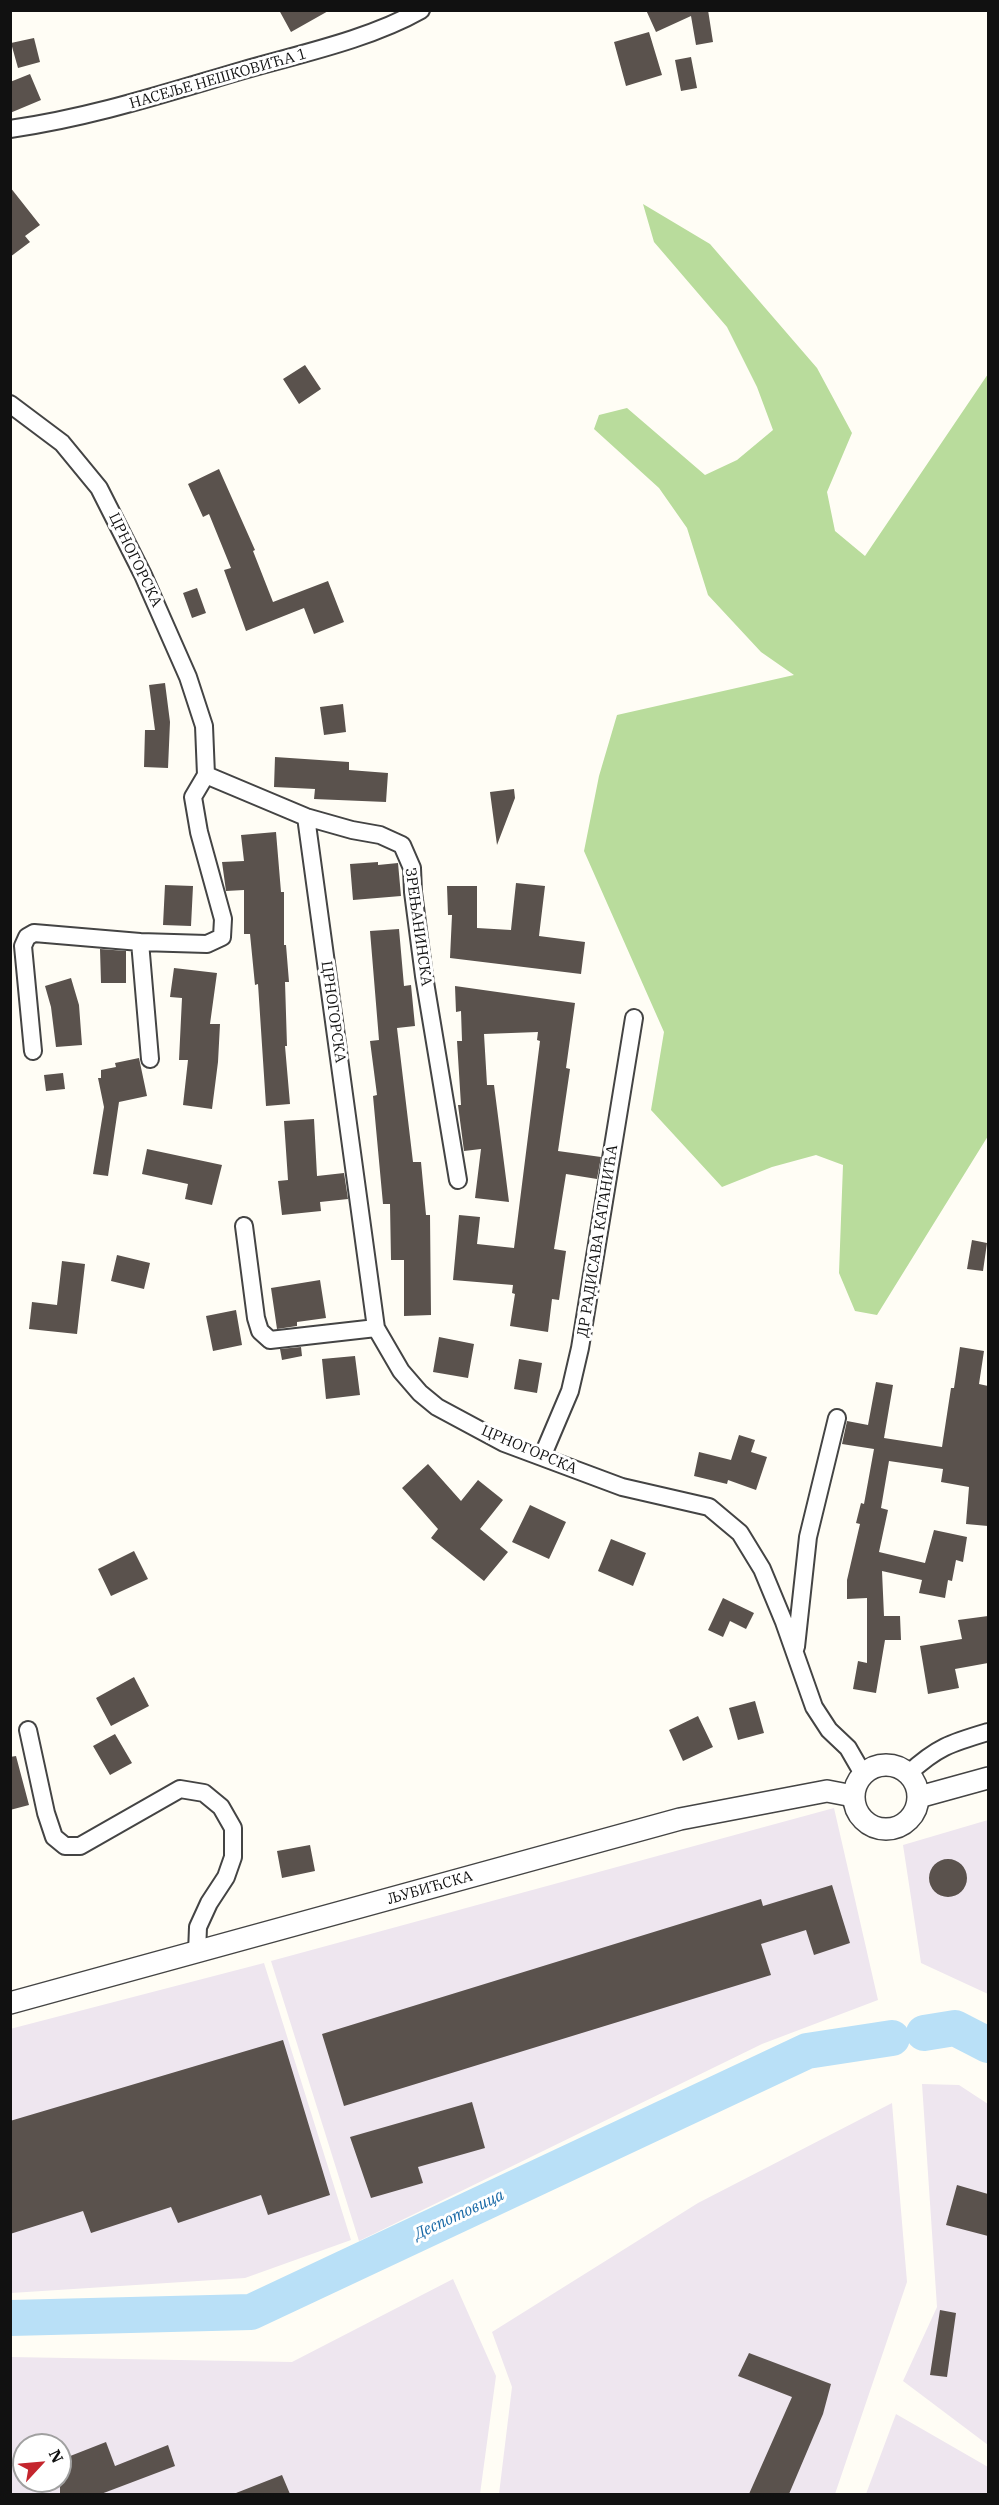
<!DOCTYPE html>
<meta charset="utf-8">
<style>
body{margin:0}
#map{position:relative;width:999px;height:2505px;overflow:hidden;background:#fffdf5;font-family:"IBM Plex Serif",serif}
canvas{display:block}
.frame{position:absolute;inset:0;border:12px solid #111;pointer-events:none}
.north{position:absolute;left:12px;top:2433px;width:60px;height:60px;box-sizing:border-box;background:#fff;border:2px solid #a0a0a0;border-radius:50%;rotate:64deg;font-size:16px;font-weight:700;line-height:24px;text-align:center;color:#111}
.north::after{content:'';display:block;margin:auto;width:21px;height:27px;background:#c4262e;clip-path:polygon(50% 0,100% 100%,50% 72%,0 100%)}
</style>
<div id="map">
<canvas width="999" height="2505"></canvas>
<div class="frame"></div>
<div class="north">N</div>
</div>
<script>
const ctx = document.querySelector('canvas').getContext('2d');
ctx.lineJoin = 'round';
function fill(path, color) {
  ctx.fillStyle = color;
  ctx.fill(path, 'evenodd');
}
function trace(path, color, width, dash) {
  ctx.strokeStyle = color;
  ctx.lineWidth = width;
  ctx.lineCap = dash ? 'butt' : 'round';
  ctx.setLineDash(dash || []);
  ctx.stroke(path);
}
function write(font, color, halo, rows, align = 'center') {
  ctx.font = font + ' "IBM Plex Serif",serif';
  ctx.lineWidth = 6;
  ctx.setLineDash([]);
  ctx.textBaseline = 'middle';
  ctx.strokeStyle = halo;
  ctx.fillStyle = color;
  for (const [text, x, y, turn = 0] of rows) {
    ctx.save();
    ctx.translate(x, y);
    ctx.rotate((+turn || 0) * Math.PI / 180);
    ctx.textAlign = isNaN(turn) ? turn : align;
    if (halo) ctx.strokeText(text, 0, 0);
    ctx.fillText(text, 0, 0);
    ctx.restore();
  }
}
fill(new Path2D(`
 M834,1808l44,192 -116,44 -403,197 -88,-280z
 M988,1820v174l-67,-31 -18,-118z
 M264,1963l87,277 -106,38 -234,15 -1,-264z
 M922,2084l37,1 29,19v341l-85,-64 34,-74z
 M892,2103l15,179 -72,212h-336l13,-107 -20,-55 206,-129z
 M453,2279l43,97 -16,118h-469v-137l281,5zM24,2445h36v36h-36z
 M896,2414l92,53v27h-122z`), '#eee6ef');
fill(new Path2D(`
 M643,204l67,40 107,124 35,65 -25,59 8,39 30,25 123,-182v762l-111,179 -22,-4 -16,-38 4,-108 -27,-10 -44,12 -50,20 -71,-77 13,-78 -80,-181 15,-75 18,-61 177,-40 -33,-23 -53,-57 -21,-67 -28,-40 -65,-59 5,-14 28,-7 78,67 32,-15 36,-30 -16,-43 -30,-60 -73,-85z`), '#b9dc9c');
trace(new Path2D(`
 M924,2033l31,-5 33,17
 M10,2318l241,-6 556,-261 85,-13`), '#b9e0f7', 36);
fill(new Path2D(`
 M279,10h51l-39,22z
 M646,10h62l5,32 -17,3 -5,-29 -35,16z
 M649,32l13,43 -36,11 -12,-44z
 M34,38l6,24 -22,6 -7,-25z
 M691,57l6,31 -16,3 -6,-31z
 M30,74l11,26 -31,13v-31z
 M10,187l30,38 -15,11 5,6 -20,15z
 M305,365l16,24 -22,15 -16,-25z
 M219,469l36,81 -2,1 20,51 55,-21 16,41 -30,12 -10,-26 -58,23 -22,-61 7,-2 -22,-54 -6,3 -15,-33z
 M197,588l9,25 -14,5 -9,-25z
 M165,683l5,39 -2,46 -24,-1 1,-37h10l-6,-45z
 M343,704l3,28 -22,3 -4,-28z
 M275,757l74,5v8l39,3 -2,29 -72,-3 1,-10 -41,-2z
 M514,789l1,9 -18,47 -7,-53z
 M276,832l5,60h3v53h2l3,37h-4l2,64h-2l5,58 -24,2 -8,-122 -3,1 -5,-51h-6v-44l-18,1 -4,-29 22,-1 -3,-26z
 M378,862v3l20,-2 3,33 -48,4 -3,-36z
 M516,883l29,3 -6,50 46,6 -4,32 -131,-16 2,-43h-4l-1,-29h30v42l34,2z
 M165,885l28,1 -2,40 -28,-1z
 M399,929l5,57 7,-1 4,41 -18,2 16,134h8l5,53h4l1,100 -27,1v-56h-13l-1,-56h-7l-10,-108 4,-1 -7,-54 9,-1 -9,-109z
 M100,949l26,2v32h-25z
 M174,968l43,5 -7,51h10l-2,38 -6,47 -29,-4 5,-45h-9l3,-62 -12,-1z
 M71,978l8,27 3,40 -26,2 -5,-40 -6,-21z
 M455,986l120,17 -9,65 4,1 -12,82 43,6 -4,22 -31,-5 -12,75 12,2 -7,49 -7,-1 -4,33 -38,-6 5,-32 -3,-1 1,-8 -60,-5 6,-65 21,2 -3,27 37,4 26,-207 -3,-1 1,-8 -54,2 3,51h7l15,117 -34,-4 6,-49 -17,2 -6,-46h3l-4,-64h5l-1,-30 -5,1z
 M139,1058l8,38 -28,6 -11,74 -15,-2 11,-67 -6,-29h3v-8l15,-3 -1,-4z
 M63,1073l2,16 -19,2 -2,-16z
 M314,1119l3,57 27,-3 4,26 -28,3 1,9 -39,4 -4,-34 10,-1 -4,-59z
 M147,1149l75,16 -10,40 -27,-6 3,-15 -46,-10z
 M972,1240l15,3 -4,28 -16,-2z
 M117,1255l33,8 -6,26 -33,-8z
 M62,1261l23,3 -8,70 -48,-5 3,-27 25,3z
 M320,1280l6,38 -29,4v4l-20,3 -6,-41z
 M236,1310l6,35 -29,6 -7,-35z
 M439,1337l35,7 -6,34 -35,-6z
 M301,1347l1,9 -20,4 -2,-11z
 M960,1347l24,4 -5,33 9,2v140l-22,-2 3,-37 -28,-5 2,-13 -54,-8 -8,47 7,2 -9,42 46,11 9,-33 33,7 -4,25 -7,-2 -4,21 -4,-1 -3,18 -26,-5 3,-13 -40,-9 2,45h16l1,24h-16l-9,53 -23,-4 5,-28 9,2v-65l-20,1v-19l13,-56 -4,-1 5,-20 3,1 10,-55 -32,-5 5,-23 21,4 8,-43 17,3 -9,53 58,9 9,-59h3z
 M355,1356l5,39 -34,4 -4,-40z
 M519,1359l23,4 -5,30 -23,-4z
 M739,1435l16,5 -4,12 16,5 -11,33 -28,-10 -1,4 -33,-8 5,-24 32,8z
 M428,1464l33,37 17,-21 25,20 -23,29 28,23 -24,29 -53,-43 7,-9 -36,-41z
 M530,1505l36,17 -17,37 -37,-17z
 M611,1539l35,14 -13,33 -35,-15z
 M134,1551l14,28 -37,17 -13,-27z
 M723,1598l31,15 -8,16 -16,-8 -7,16 -15,-7z
 M988,1616v47l-33,6 4,19 -31,6 -8,-48 42,-7 -4,-19z
 M134,1677l15,29 -38,20 -15,-28z
 M755,1701l9,32 -26,7 -9,-32z
 M698,1716l15,31 -30,14 -14,-31z
 M115,1734l17,29 -22,12 -17,-29z
 M16,1756l13,49 -19,5v-53z
 M310,1845l5,26 -33,7 -5,-27z
 M929 1878a19 19 0 1 1 38 0a19 19 0 1 1-38 0Z
 M832,1885l18,58 -36,12 -8,-25 -45,14 10,31 -427,131 -22,-72 439,-135 2,7z
 M283,2040l47,155 -62,20 -7,-20 -83,28 -7,-16 -80,26 -8,-22 -73,23v-113z
 M472,2102l13,46 -67,19 5,16 -52,15 -21,-61z
 M957,2185l31,9v42l-42,-11z
 M940,2310l16,3 -9,64 -17,-2z
 M749,2353l82,31 -8,30 -34,80h-40l43,-97 -54,-21z
 M106,2442l9,24 53,-21 7,21 -74,28h-41v-34z
 M282,2475l8,19h-54v-1z`), '#5a524d');
const minor = new Path2D(`
 M10,129c83,-12 155,-36 234,-59 56,-16 126,-31 177,-60
 M10,404l52,39 37,45 44,87 45,102 16,49 2,49 -13,22 6,35 24,87 -1,18 -15,7 -67,-2 10,117
 M206,775l100,42 46,13 28,5 22,10 10,23 1,24 11,84 34,204
 M306,817l70,511 25,43 19,22 17,14 67,36 118,44 87,20 31,26 22,36 22,53 30,85 15,23 19,18 15,26
 M33,1051l-10,-105 4,-9 7,-4 106,9
 M244,1226l12,92 4,13 10,9 106,-12
 M542,1457l28,-66 10,-43 54,-330
 M796,1647l12,-110 29,-119
 M28,1730l18,83 8,24 11,9h15l100,-57 24,4 17,14 12,21v29l-7,20 -17,26 -11,24 -1,26
 M908,1774c29,-27 43,-31 80,-42`);
const tertiary = new Path2D(`
 M854 1797a32 32 0 1 1 64 0a32 32 0 1 1-64 0Z
 M919,1797l69,-19
 M10,2003l670,-184 147,-28 26,5`);
trace(minor, '#444', 20);
trace(tertiary, '#444', 24);
trace(minor, '#fff', 16);
trace(tertiary, '#fff', 21);
write('15px', '#111', '#fff', [
 ["НАСЕЉЕ НЕШКОВИЋА 1",218,79,-16],
 ["ЦРНОГОРСКА",135,560,64],
 ["ЗРЕЊАНИНСКА",418,927,82],
 ["ЦРНОГОРСКА",333,1012,82],
 ["ДР РАДИСАВА КАТАНИЋА",598,1241,-81],
 ["ЦРНОГОРСКА",529,1450,23],
 ["ЉУБИЋСКА",430,1888,-16]
]);
write('italic 16px', '#1768a6', '#fff', [
 ["Деспотовица",459,2215,-25]
]);
</script>
